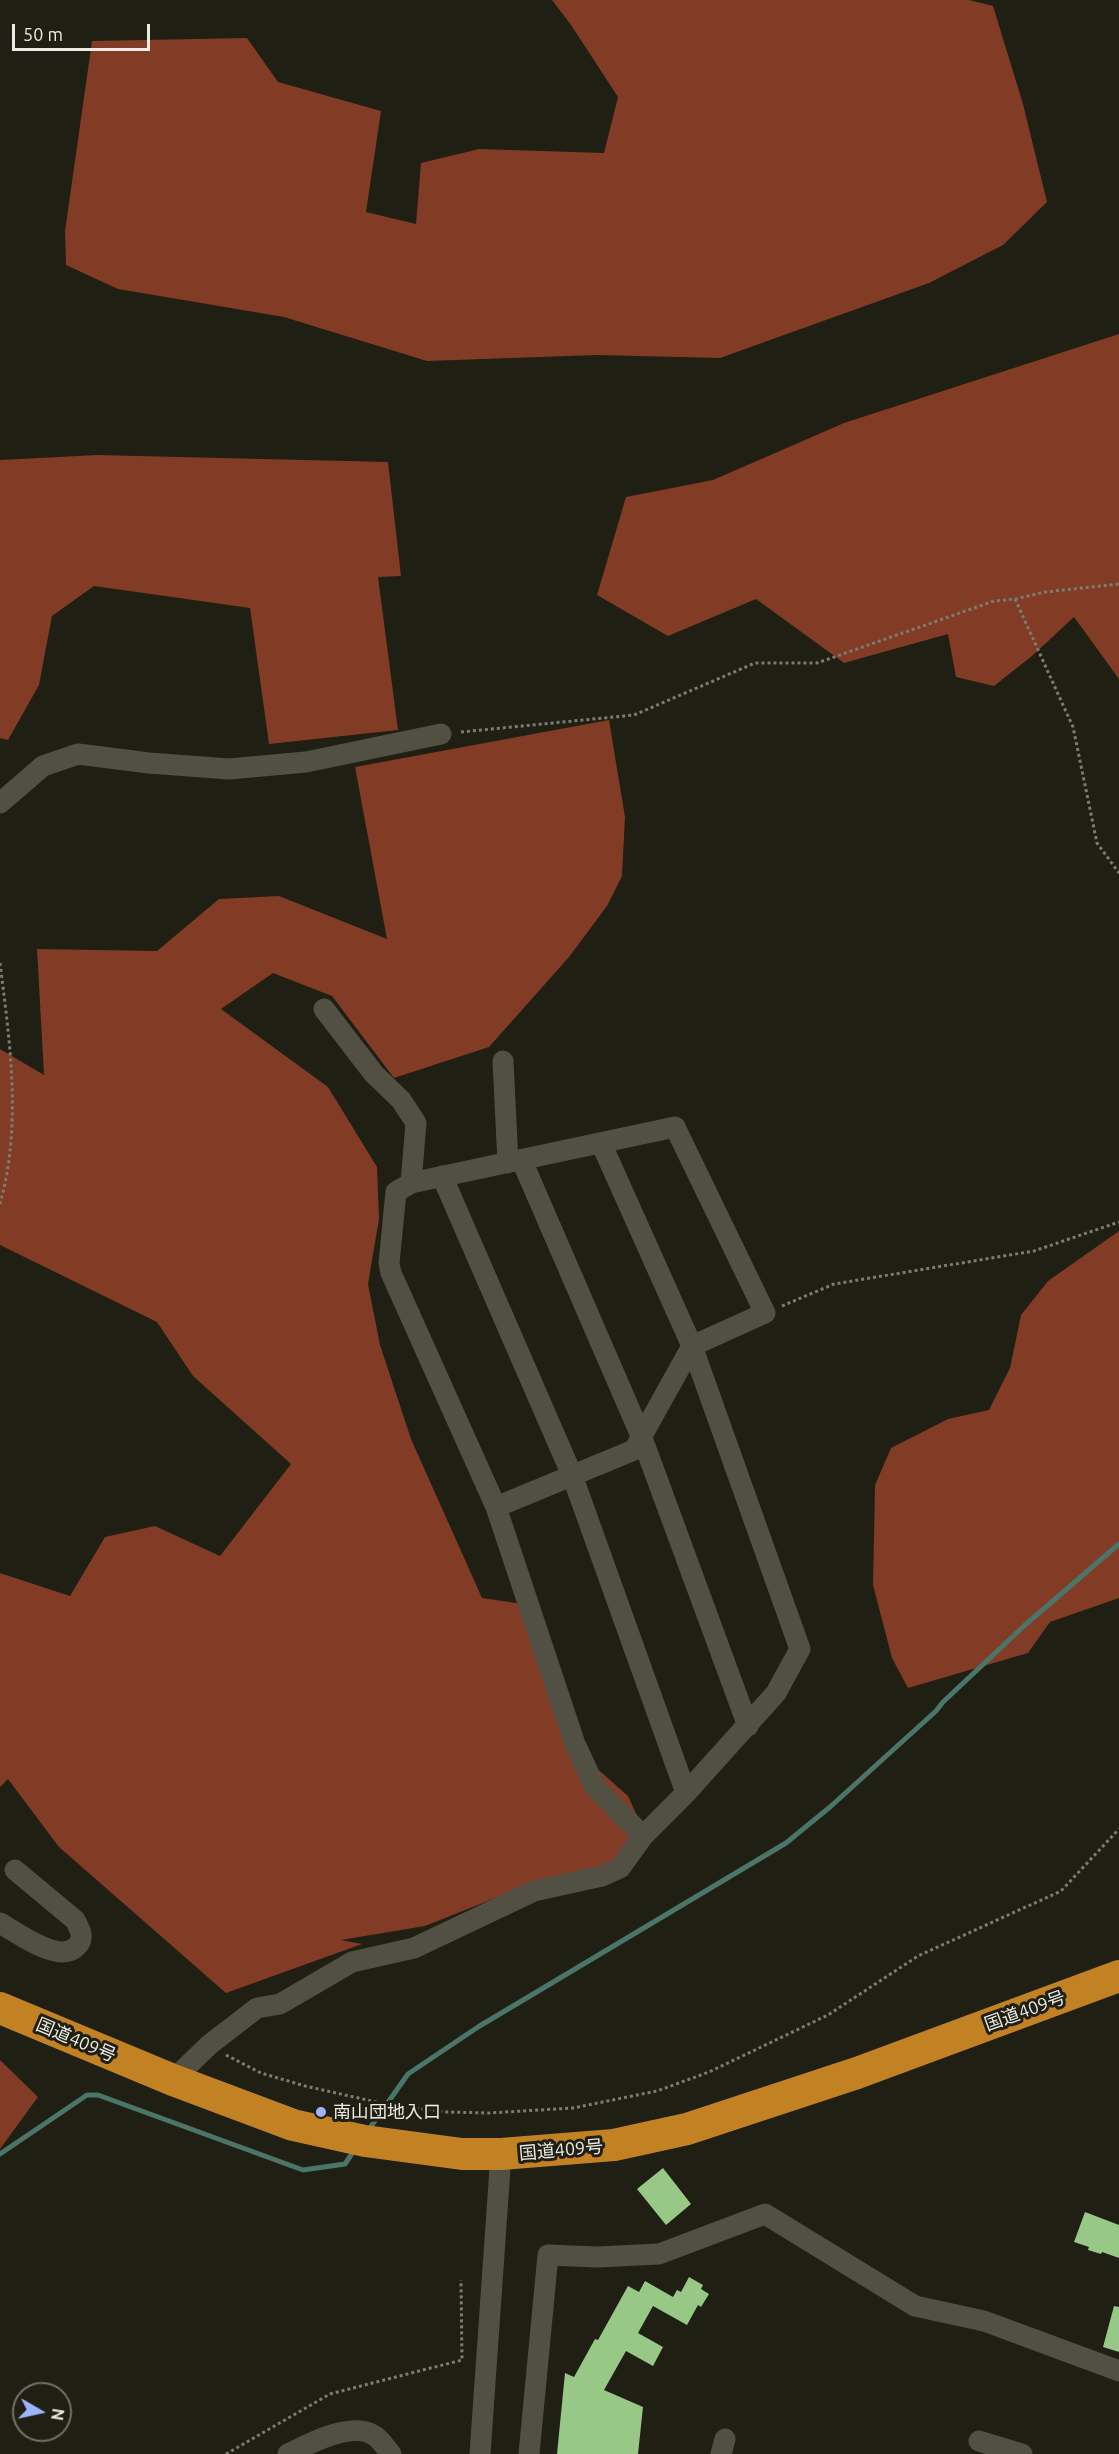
<!DOCTYPE html>
<meta charset="utf-8">
<style>
body{margin:0}
#map{position:relative;width:1119px;height:2454px;overflow:hidden;background:#1f1f13;font-family:Ubuntu,sans-serif}
canvas{display:block}
.north{position:absolute;left:12px;top:2382px;width:60px;height:60px;box-sizing:border-box;background:#1f1f13;border:2px solid #717166;border-radius:50%;rotate:99deg;font-size:16px;font-weight:700;line-height:24px;text-align:center;color:#ebebe3}
.north::after{content:'';display:block;margin:auto;width:21px;height:27px;background:#9eb4fd;clip-path:polygon(50% 0,100% 100%,50% 72%,0 100%)}
.scale{position:absolute;left:12px;top:24px;width:138px;height:27px;box-sizing:border-box;border:3px solid #ebebe3;border-top:0;padding-left:8px;font-size:18px;line-height:21px;white-space:nowrap;color:#ebebe3;-webkit-text-stroke:4px #1f1f13;paint-order:stroke}
</style>
<div id="map">
<canvas width="1119" height="2454"></canvas>
<div class="north">N</div>
<div class="scale">50 m</div>
</div>
<script>
const ctx = document.querySelector('canvas').getContext('2d');
ctx.lineJoin = 'round';
function fill(path, color) {
  ctx.fillStyle = color;
  ctx.fill(path, 'evenodd');
}
function trace(path, color, width, dash) {
  ctx.strokeStyle = color;
  ctx.lineWidth = width;
  ctx.lineCap = dash ? 'butt' : 'round';
  ctx.setLineDash(dash || []);
  ctx.stroke(path);
}
function write(font, color, halo, rows, align = 'center') {
  ctx.font = font + ' Ubuntu,"Noto Sans JP",sans-serif';
  ctx.lineWidth = 6;
  ctx.setLineDash([]);
  ctx.textBaseline = 'middle';
  ctx.strokeStyle = halo;
  ctx.fillStyle = color;
  for (const [text, x, y, turn = 0] of rows) {
    ctx.save();
    ctx.translate(x, y);
    ctx.rotate((+turn || 0) * Math.PI / 180);
    ctx.textAlign = isNaN(turn) ? turn : align;
    if (halo) ctx.strokeText(text, 0, 0);
    ctx.fillText(text, 0, 0);
    ctx.restore();
  }
}
fill(new Path2D(`
 M552,0h417l24,6 30,98 24,98 -44,43 -74,38 -209,75 -123,-3 -170,6 -143,-44 -166,-28 -52,-24 -1,-34 27,-190 155,-3 31,44 103,29 -15,101 50,12 5,-61 58,-14 125,4 14,-56 -47,-72z
 M1119,334v345l-45,-62 -42,39 -38,30 -38,-9 -8,-43 -104,29 -88,-64 -88,37 -71,-41 29,-98 87,-17 131,-57z
 M97,455l291,7 13,114 -23,1 20,153 -129,14 -19,-136 -156,-22 -42,30 -13,69 -31,55 -8,-2v-278z
 M609,720l16,97 -3,59 -15,30 -38,51 -80,90 -95,31 -62,-82 -59,-23 -52,36 107,78 49,80 2,52 -11,65 12,61 31,94 71,159 55,8 48,152 43,38 18,39 -23,25 -100,27 -98,39 -84,14 21,4 -136,49 -167,-146 -51,-68 -8,8v-214l70,23 35,-59 50,-11 65,30 71,-92 -98,-88 -36,-54 -157,-77v-196l44,26 -7,-126 120,2 62,-52 60,-3 108,43 -32,-172z
 M1119,1231v367l-69,24 -22,31 -120,35 -16,-30 -19,-73 2,-100 16,-37 57,-29 41,-9 21,-42 11,-53 27,-34z
 M0,2060l38,37 -38,52z`), '#823b24');
trace(new Path2D(`
 M367,2132l41,-58 70,-47 308,-184 44,-36 106,-96 7,-9 82,-77 94,-81
 M0,2154l87,-59h11l205,75 42,-6 10,-15`), '#4b7568', 5);
fill(new Path2D(`
 M663,2168l28,36 -25,21 -29,-36z
 M1085,2212l34,13v33l-17,-6 -1,2 -13,-4 1,-3 -15,-5z
 M689,2277l14,8 -2,4 8,5 -8,13 -3,-2 -11,20 -34,-19 -15,27 25,14 -10,19 -27,-15 -22,39 39,17 -5,47h-81l8,-81 9,4 21,-38 3,1 30,-54 11,6 6,-11 28,16 4,-7 4,2z
 M1114,2306l5,1v45l-16,-5z`), '#97c886');
trace(new Path2D(`
 M1015,599l58,128 24,116 22,30
 M461,732l173,-17 121,-52h62l177,-62 21,-2 30,-7 74,-8
 M0,963c10,80 22,162 0,241
 M782,1306l52,-22 200,-33 85,-29
 M226,2055l35,18 44,13 80,18 61,8 43,1 84,-5 84,-17 52,-19 119,-57 90,-59 143,-65 58,-62
 M226,2454l104,-60 132,-34 -1,-80`), '#7c7c72', 3, [3, 3]);
trace(new Path2D(`
 M0,803l43,-37 35,-12 71,9 80,6 77,-7 135,-28
 M324,1009l50,65 27,26 15,23 -5,60
 M503,1061l5,102
 M522,1161l120,277 106,288
 M442,1176l130,299 114,318
 M496,1507l138,-57 58,-104 73,-33 -90,-186 -264,56 -15,9 -7,71 2,10 105,234 79,237 20,43 48,49
 M0,1923c18,10 60,42 77,23 8,-8 3,-17 -2,-26l-60,-50
 M173,2080l36,-35 48,-37 23,-4 72,-42 62,-14 120,-57 68,-15 18,-8 23,-32 43,-43 90,-100 24,-44 -108,-303 -91,-203
 M979,2441l43,13
 M288,2454c21,-10 65,-34 87,-18 6,4 11,12 16,18
 M480,2454l21,-300
 M529,2454l19,-199 50,2 61,-3 106,-40 150,92 69,15 135,50
 M721,2454l4,-15`), '#515043', 21);
trace(new Path2D(`
 M0,2008l173,72 120,45 72,16 97,13h39l113,-9 73,-16 170,-56 262,-97`), '#c28224', 32);
for (const [x, y, r, color] of [
 [321,2112,6,"#9eb4fd"]
]) {
  const dot = new Path2D();
  dot.arc(x, y, r, 0, 2 * Math.PI);
  ctx.fillStyle = color;
  ctx.fill(dot);
  trace(dot, '#1f1f13', 2);
}
write('18px', '#ebebe3', '#1f1f13', [
 ["国道409号",1025,2011,-20],
 ["国道409号",76,2040,23],
 ["国道409号",561,2150,-5]
]);
write('18px', '#ebebe3', '#1f1f13', [
 ["南山団地入口",333,2112]
], 'left');
</script>
